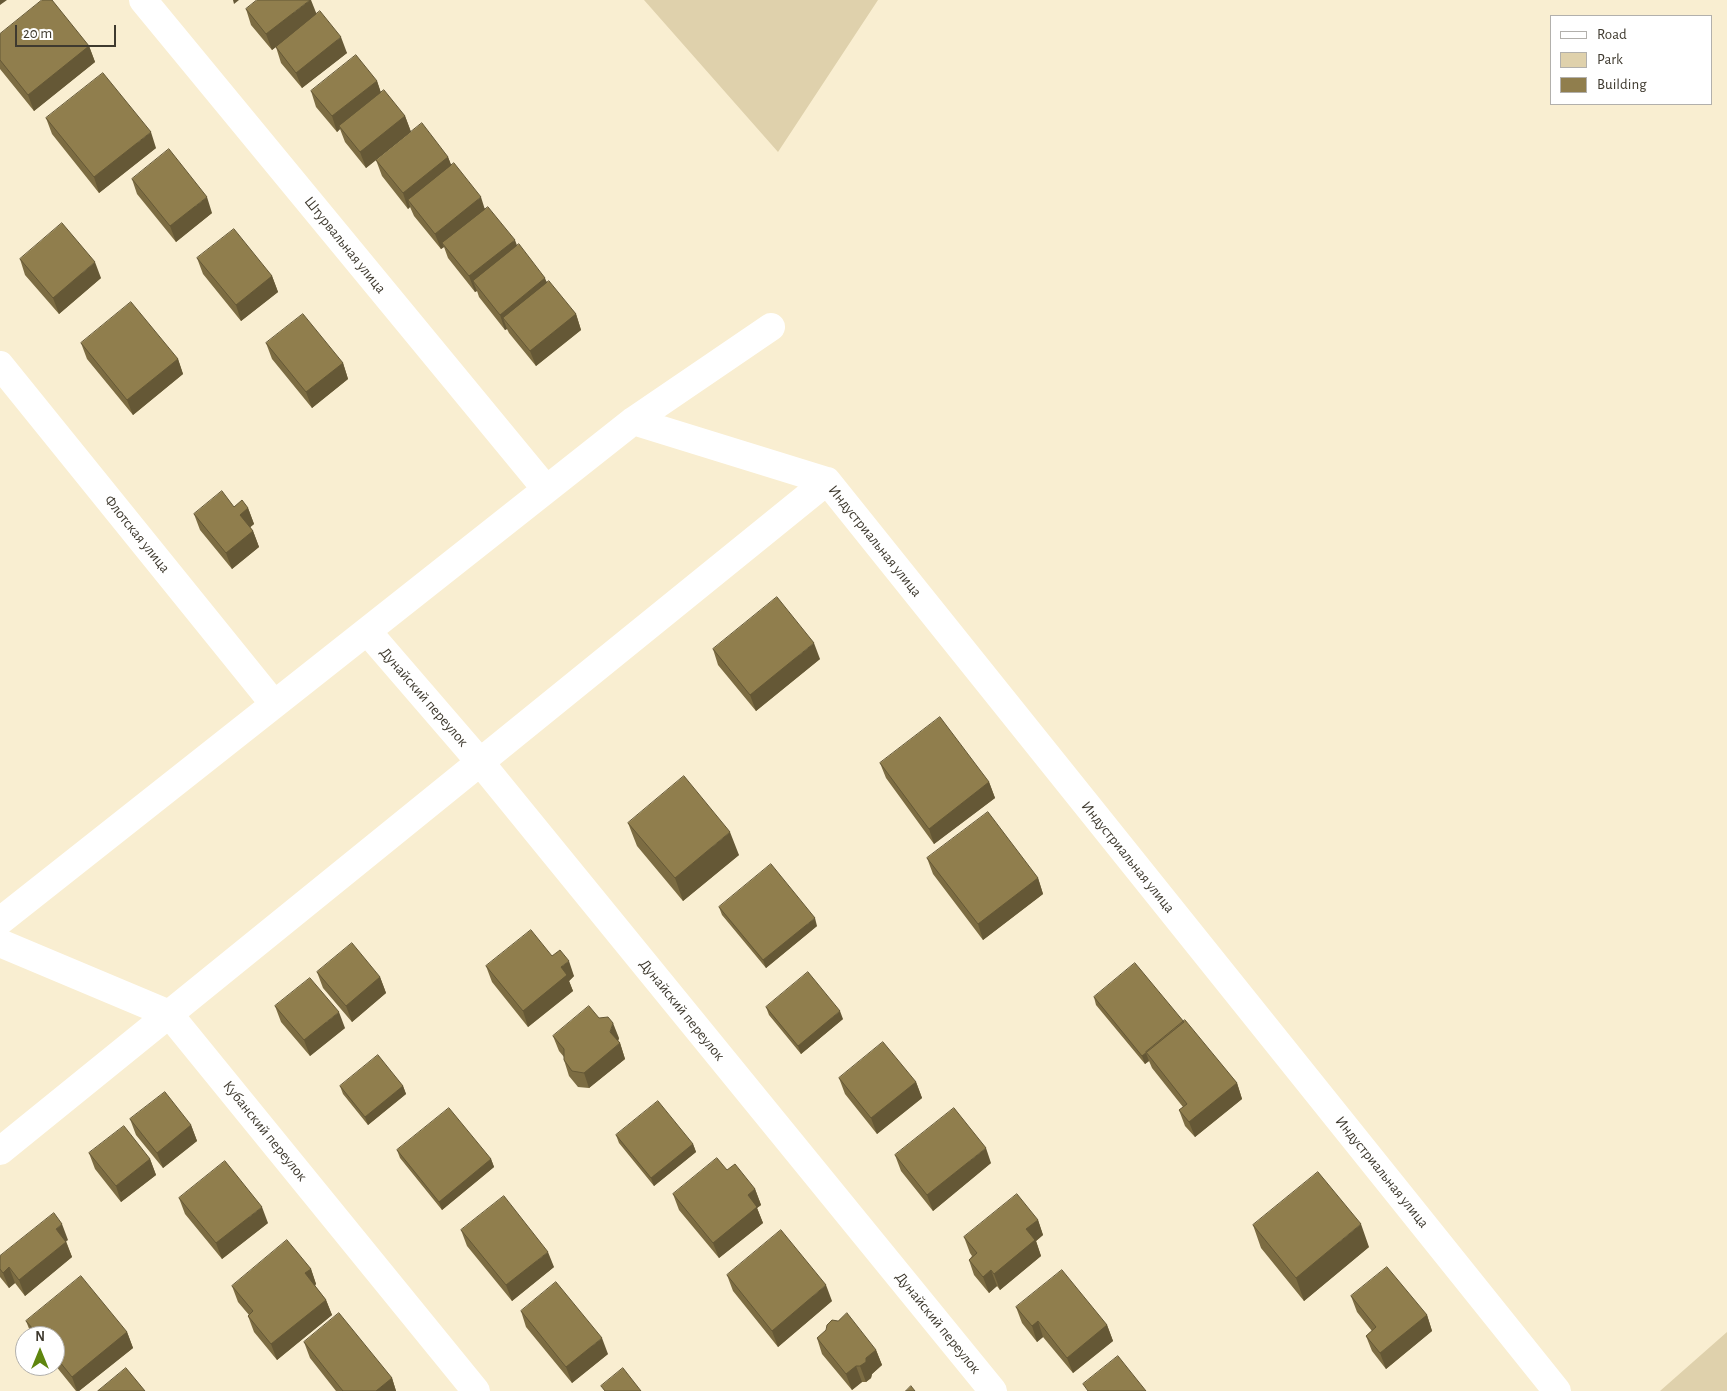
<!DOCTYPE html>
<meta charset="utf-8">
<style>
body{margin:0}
#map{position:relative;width:1727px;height:1391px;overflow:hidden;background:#f9eed1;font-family:"Alegreya Sans",sans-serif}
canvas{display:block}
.legend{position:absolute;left:1550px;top:15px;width:162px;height:90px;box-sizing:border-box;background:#fff;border:1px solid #b2b0ac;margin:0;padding:6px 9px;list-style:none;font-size:15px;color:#3f3a2f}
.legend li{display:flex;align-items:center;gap:10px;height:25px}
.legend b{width:25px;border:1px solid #b2b0ac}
.north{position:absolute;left:15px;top:1326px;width:50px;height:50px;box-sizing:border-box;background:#fff;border:1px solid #b2b0ac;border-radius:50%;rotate:0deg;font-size:14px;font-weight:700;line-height:20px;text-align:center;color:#3f3a2f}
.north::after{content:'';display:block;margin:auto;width:18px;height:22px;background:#5f860e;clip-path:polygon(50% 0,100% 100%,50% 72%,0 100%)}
.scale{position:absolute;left:15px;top:25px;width:101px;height:22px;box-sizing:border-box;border:2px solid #3f3a2f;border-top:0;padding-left:6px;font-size:15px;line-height:18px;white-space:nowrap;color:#3f3a2f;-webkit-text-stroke:4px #fff;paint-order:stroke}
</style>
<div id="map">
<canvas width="1727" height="1391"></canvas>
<ul class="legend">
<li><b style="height:6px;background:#fff"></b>Road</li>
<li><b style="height:14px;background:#dfd1ac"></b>Park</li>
<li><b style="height:14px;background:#907e4d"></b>Building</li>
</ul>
<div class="north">N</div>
<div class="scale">20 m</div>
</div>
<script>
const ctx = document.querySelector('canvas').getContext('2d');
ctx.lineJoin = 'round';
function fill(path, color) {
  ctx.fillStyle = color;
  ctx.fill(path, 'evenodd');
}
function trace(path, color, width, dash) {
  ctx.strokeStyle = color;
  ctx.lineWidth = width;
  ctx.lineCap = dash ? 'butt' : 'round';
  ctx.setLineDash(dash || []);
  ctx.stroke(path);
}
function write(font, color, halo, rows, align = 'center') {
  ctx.font = font + ' "Alegreya Sans",sans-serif';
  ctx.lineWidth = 5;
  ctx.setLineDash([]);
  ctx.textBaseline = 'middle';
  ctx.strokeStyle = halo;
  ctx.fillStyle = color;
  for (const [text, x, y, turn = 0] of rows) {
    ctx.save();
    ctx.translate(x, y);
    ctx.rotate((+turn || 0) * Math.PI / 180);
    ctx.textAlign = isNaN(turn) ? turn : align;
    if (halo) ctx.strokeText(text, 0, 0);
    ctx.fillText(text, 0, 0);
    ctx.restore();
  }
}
fill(new Path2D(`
 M644,0h234l-100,152z
 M1727,1332v59h-67z`), '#dfd1ac');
trace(new Path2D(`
 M143,0l403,489
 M0,365l274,339
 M633,421l194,60 730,910
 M367,631l113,131 513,629
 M0,921l633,-500 138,-94
 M0,943l169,71 307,377
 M0,1151l827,-670`), '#fff', 28);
fill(new Path2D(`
 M246,9l71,5 30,39 -45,35 -21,-25 -5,-16 9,-7 -13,10 -21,-25z
 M0,34l89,12 6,16 -61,49 -34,-42z
 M377,81l4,12 24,23 6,16 -45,36 -21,-26 -5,-13 -3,3 -21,-25 -5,-16z
 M46,118l110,30 -57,45 -47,-59z
 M448,157l3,8 34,44 32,37 30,36 29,32 5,16 -45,36 -27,-33 -2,-4 -2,1 -26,-33 -2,-6 -2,1 -27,-34 -4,-11 -3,2 -27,-33 -4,-9 -2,2 -26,-33 -6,-16z
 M132,179l80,34 -36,29 -39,-48z
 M197,258l75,18 6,16 -37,29 -38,-47z
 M20,259l81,19 -42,36 -34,-39z
 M81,343l97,16 5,15 -50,41 -46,-56z
 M266,343l77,20 5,16 -36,29 -40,-49z
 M234,507l14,1 6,16 -4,3 3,4 6,16 -27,22 -32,-39 -6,-16z
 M713,649l107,10 -64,52 -38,-46z
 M880,763l109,19 6,16 -61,46 -48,-66z
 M628,823l111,32 -56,46 -46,-55z
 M927,858l111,20 5,16 -60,46 -50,-66z
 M719,907l98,19 -51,42 -44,-53z
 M552,956l22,20 -5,5 4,10 -45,36 -36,-45 -6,-16z
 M317,972l63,5 6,16 -34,29 -29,-34z
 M1094,997l90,25 53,61 5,16 -47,38 -10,-11 -6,-16 4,-3 -31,-39 -3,-7 -4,3 -49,-59z
 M275,1006l70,22 -35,28 -29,-34z
 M766,1007l77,12 -42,35 -32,-39z
 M553,1036l66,2 -1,3 2,2 5,16 -36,29 -11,-1 -9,-11 -5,-16v-3l-5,-6z
 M839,1078l77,4 6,16 -45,36 -32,-40z
 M340,1086h63l3,8 -38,31 -25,-31z
 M130,1119l61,6 6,16 -34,27 -27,-33z
 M616,1135l77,9 3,8 -42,34 -35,-43z
 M397,1150l94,9 3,8 -52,43 -42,-52z
 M89,1153l61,6 6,16 -35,27 -26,-33z
 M895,1155l96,8 -58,48 -32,-40z
 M727,1170l28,19 6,16 -4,3 6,15 -44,35 -40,-48 -6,-16z
 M179,1198l89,25 -46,36 -37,-45z
 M1038,1220l5,15 -7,6 5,15 -41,34 -3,-4 -8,7 -15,-18 -5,-15 3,-4 -2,-3 -6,-16z
 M1253,1225l116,22 -65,54 -43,-53z
 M461,1230l93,37 -42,34 -45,-55z
 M68,1240l-2,1 6,16 -47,39 -10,-13 -6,5 -9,-11v-21z
 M311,1269l5,15 -1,2 11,14 6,15 -55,45 -23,-28 -6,-16 1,-1 -11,-13 -6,-16z
 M727,1275l105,26 -54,46 -45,-56z
 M1351,1296l76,19 5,16 -46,38 -14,-18 -6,-15 6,-5 -15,-19z
 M1016,1307l91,18 6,16 -40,32 -30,-36 -6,5 -15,-19z
 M521,1311l87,43 -36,29 -46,-56z
 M26,1321l101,11 6,16 -54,43h-3l-21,-26v-29h-23z
 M817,1338l59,12 6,15 -10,9 -1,4 -5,4h-4l-10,8 -30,-36z
 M304,1342l88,36 4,13h-60l-26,-33z`), '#7c6c42');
fill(new Path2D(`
 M0,0h7l-7,5z
 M233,0h6l-5,4z
 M310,0h1l6,15 -45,35 -6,-16z
 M341,37l6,16 -45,35 -6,-15z
 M89,46l6,16 -61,49 -6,-16z
 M377,81l5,15 -43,30 1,3 -3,3 -5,-16z
 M405,116l6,16 -45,36 -6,-16z
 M151,132l5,16 -57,45 -5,-16z
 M448,157l6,15 -46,28 2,7 -2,2 -5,-16z
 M207,197l5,16 -36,29 -6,-16z
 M481,197l5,16 -44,30 2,4 -3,2 -6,-15z
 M515,240l6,16 -48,25 4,10 -2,1 -6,-16z
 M95,262l6,16 -42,36 -6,-16z
 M272,276l6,16 -37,29 -5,-16z
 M545,278l6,16 -48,24 4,11 -2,1 -5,-15z
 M576,314l5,16 -45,36 -6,-15z
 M178,359l5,15 -50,41 -6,-15z
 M343,363l5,16 -36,29 -6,-16z
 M248,508l6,16 -8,7 -6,-16z
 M253,531l6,16 -27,22 -6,-16z
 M814,643l6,16 -64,52 -6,-16z
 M989,782l6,16 -61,46 -5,-15z
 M730,832l9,23 -56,46 -8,-23z
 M1038,878l5,16 -60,46 -5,-16z
 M815,918l2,8 -51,42 -3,-8z
 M569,961l5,15 -5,5 4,10 -45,36 -5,-16 38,-44z
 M380,977l6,16 -34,29 -6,-16z
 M840,1011l3,8 -42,35 -3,-8z
 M339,1012l6,16 -35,28 -6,-16z
 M613,1023l6,15 -3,9 4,-4 5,16 -36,29 -5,-15 26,-41z
 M1146,1053l3,8 -4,3 -3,-8z
 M916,1082l6,16 -45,36 -6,-16z
 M1237,1083l5,16 -47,38 -6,-15z
 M403,1086l3,8 -38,31 -3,-8z
 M191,1125l6,16 -34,27 -6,-15z
 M693,1144l3,8 -42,34 -3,-8z
 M986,1148l5,15 -58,48 -6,-16z
 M150,1159l6,16 -35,27 -5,-16z
 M491,1159l3,8 -52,43 -3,-8z
 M755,1189l6,16 -4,3 6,15 -44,35 -6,-15 35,-48z
 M262,1207l6,16 -46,36 -6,-16z
 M1038,1220l5,15 -7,6 5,15 -41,34 -6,-16 32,-45z
 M62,1224l6,16 -6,4 -6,-15z
 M1361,1224l8,23 -65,54 -8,-23z
 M66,1242l6,15 -47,39 -6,-16z
 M548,1252l6,15 -42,34 -6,-16z
 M9,1267l6,16 -6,5 -6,-15z
 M311,1269l5,15 -6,5 -5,-16z
 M991,1270l6,16 -8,7 -6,-16z
 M826,1285l6,16 -54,46 -6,-16z
 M326,1300l6,15 -55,45 -6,-16z
 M1427,1315l5,16 -46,38 -6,-16z
 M1038,1321l5,16 -6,5 -5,-16z
 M1107,1325l6,16 -40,32 -6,-15z
 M127,1332l6,16 -54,43h-2l-5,-14z
 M602,1338l6,16 -36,29 -6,-16z
 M876,1350l6,15 -10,9 -1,4 -5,4 -6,-16 6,-8z
 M856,1366l6,16 -10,8 -6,-16z
 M392,1378l4,13h-20z`), '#655836');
const building = new Path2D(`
 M42,0h10l37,46 -61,49 -28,-35v-26z
 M257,0h53l-44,34 -20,-25z
 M320,11l21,26 -45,36 -20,-26z
 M356,55l21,26 -45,35 -21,-25z
 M103,73l48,59 -57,45 -48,-59z
 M384,90l21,26 -45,36 -21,-26z
 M422,123l26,34 -45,36 -27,-33z
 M169,149l38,48 -37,29 -38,-47z
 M454,163l27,34 -46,37 -27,-34z
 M488,207l27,33 -46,36 -27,-33z
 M62,223l33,39 -42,36 -33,-39z
 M234,229l38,47 -36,29 -39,-47z
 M519,244l26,34 -45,37 -27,-34z
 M549,281l27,33 -46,37 -27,-33z
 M131,302l47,57 -51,41 -46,-57z
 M303,314l40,49 -37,29 -40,-49z
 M222,491l12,16 8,-7 6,8 -8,7 13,16 -27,22 -32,-39z
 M777,597l37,46 -64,52 -37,-46z
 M940,717l49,65 -60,47 -49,-66z
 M684,776l46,56 -55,46 -47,-55z
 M988,812l50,66 -60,46 -51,-66z
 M771,864l44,54 -52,42 -44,-53z
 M531,930l21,26 8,-6 9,11 -8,6 6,8 -44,36 -37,-45z
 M352,943l28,34 -34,29 -29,-34z
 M1135,963l49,59 -42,34 -48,-59z
 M808,972l32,39 -42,35 -32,-39z
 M310,978l29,34 -35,28 -29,-34z
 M589,1006l10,12 9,-1 5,6 -3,9 10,11 -36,30 -12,-2 -8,-11v-11l-11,-13z
 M1185,1020l52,63 -48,39 -10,-12 8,-6 -41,-52z
 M883,1042l33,40 -45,36 -32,-40z
 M378,1055l25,31 -38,31 -25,-31z
 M165,1092l26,33 -34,28 -27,-34z
 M658,1101l35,43 -42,34 -35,-43z
 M449,1108l42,51 -52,43 -42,-52z
 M954,1108l32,40 -59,47 -32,-40z
 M124,1126l26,33 -34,27 -27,-33z
 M717,1158l10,12 8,-6 20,25 -7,6 9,12 -44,36 -40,-49z
 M225,1161l37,46 -46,36 -37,-45z
 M1318,1172l43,52 -65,54 -43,-53z
 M1017,1194l21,26 -12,9 9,11 -41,34 -3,-4 -8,7 -14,-17 8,-7 -13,-16z
 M504,1196l44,56 -42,33 -45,-55z
 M54,1213l8,11 -6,5 10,13 -47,38 -10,-13 -6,6 -3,-4v-13z
 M781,1230l45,55 -54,46 -45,-56z
 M287,1240l24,29 -6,4 21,27 -55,44 -23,-28 5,-5 -21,-25z
 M1387,1267l40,48 -47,38 -14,-17 10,-9 -25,-31z
 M1062,1270l45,55 -40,33 -29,-37 -6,5 -16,-19z
 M81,1276l46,56 -55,45 -17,-21v-20h-16l-13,-15z
 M556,1282l46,56 -36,29 -45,-56z
 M339,1313l53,65 -16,13h-33l-39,-49z
 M847,1313l29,37 -10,8v4l-6,4h-4l-10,8 -29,-36 9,-8 1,-5 5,-5 6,1z
 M1118,1356l28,35h-58l-5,-7z
 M126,1368l19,23h-47z
 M623,1368l18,23h-36l-4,-5z
 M911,1386l4,5h-9z`);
fill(building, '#907e4d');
trace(building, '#655836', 1);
write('15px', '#3f3a2f', '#fff', [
 ["Штурвальная улица",345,245,51],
 ["Флотская улица",137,534,51],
 ["Индустриальная улица",875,541,51],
 ["Дунайский переулок",424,697,49],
 ["Индустриальная улица",1128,857,51],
 ["Дунайский переулок",682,1010,51],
 ["Кубанский переулок",265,1131,51],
 ["Индустриальная улица",1382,1172,51],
 ["Дунайский переулок",938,1323,51]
]);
</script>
